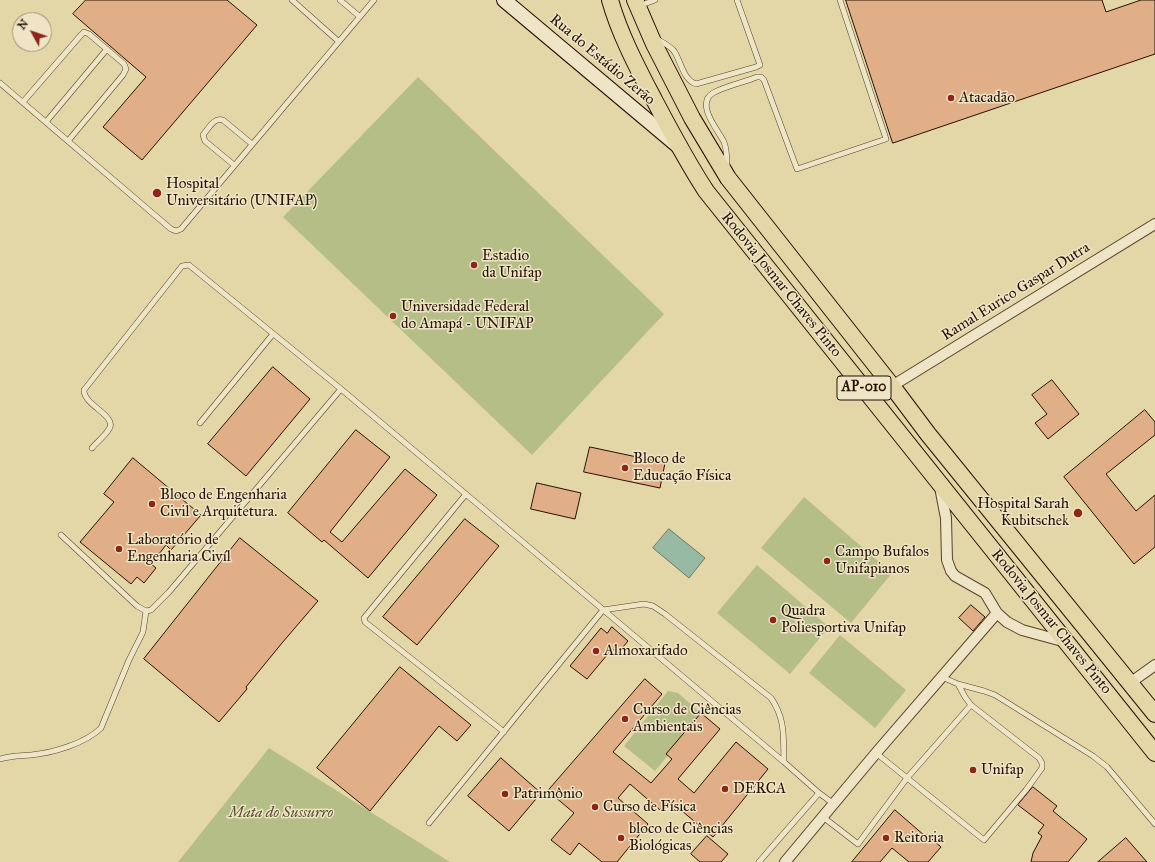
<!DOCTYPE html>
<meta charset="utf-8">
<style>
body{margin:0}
#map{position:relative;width:1155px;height:862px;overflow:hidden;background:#e3d7a8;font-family:"IM FELL Great Primer",serif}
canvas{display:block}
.north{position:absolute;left:12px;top:12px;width:40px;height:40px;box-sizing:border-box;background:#ede5c6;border:1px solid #9e9077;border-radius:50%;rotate:310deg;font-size:11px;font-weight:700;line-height:16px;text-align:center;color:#271000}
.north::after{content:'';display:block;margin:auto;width:14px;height:18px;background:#8f2418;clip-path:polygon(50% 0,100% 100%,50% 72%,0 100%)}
</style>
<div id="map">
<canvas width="1155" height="862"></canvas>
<div class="north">N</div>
</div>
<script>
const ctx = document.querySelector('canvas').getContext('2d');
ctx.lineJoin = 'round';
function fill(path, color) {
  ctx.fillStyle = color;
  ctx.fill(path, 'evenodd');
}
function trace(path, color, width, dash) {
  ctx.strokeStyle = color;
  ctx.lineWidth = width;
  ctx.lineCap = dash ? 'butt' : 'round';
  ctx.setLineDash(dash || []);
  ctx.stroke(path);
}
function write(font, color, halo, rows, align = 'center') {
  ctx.font = font + ' "IM FELL Great Primer",serif';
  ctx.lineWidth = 3;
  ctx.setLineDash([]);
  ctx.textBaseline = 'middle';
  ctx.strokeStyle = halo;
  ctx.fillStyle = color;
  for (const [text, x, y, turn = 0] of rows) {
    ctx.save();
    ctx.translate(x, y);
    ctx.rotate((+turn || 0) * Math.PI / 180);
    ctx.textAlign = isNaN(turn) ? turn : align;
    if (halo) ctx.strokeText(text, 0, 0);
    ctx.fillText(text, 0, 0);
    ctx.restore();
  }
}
fill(new Path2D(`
 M418,77l246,237 -132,141 -249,-238z
 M804,497l88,76 -41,50 -90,-75z
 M757,565l72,62 -39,47 -73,-61z
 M840,635l66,55 -31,38 -66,-55z
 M668,691l10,2 24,21 -47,57 -31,-25z
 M269,748l181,114h-272z`), '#b5be87');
const water = new Path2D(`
 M669,529l36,29 -16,20 -36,-30z`);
fill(water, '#96baa3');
trace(water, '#6a7662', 1);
const building = new Path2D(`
 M86,0h141l30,25 -115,135 -39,-33 43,-50 -73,-63z
 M846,0h256l4,12 35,-12h14v54l-262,89z
 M273,367l37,32 -64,77 -38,-32z
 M1052,380l27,34 -31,25 -13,-16 12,-9 -15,-19z
 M1145,410l10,12v13l-49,39 30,37 19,-16v52l-21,17 -70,-87z
 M356,430l34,27 -60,75 12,10 63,-73 32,26 -69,83 -44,-38 -2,2 -34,-29z
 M590,447l75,16 -5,25 -76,-16z
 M133,458l68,57 -30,35 -5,-5 -15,19 5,4 -12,15 -7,-6 -6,7 -51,-42 34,-40 -10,-8z
 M537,483l44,10 -6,26 -44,-10z
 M465,519l34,27 -82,99 -34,-28z
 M240,538l78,63 -36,42 -36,44 1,2 -28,33 -75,-63z
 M971,605l14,12 -12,14 -14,-13z
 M612,627l16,14 -10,12 -6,-4 -25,30 -17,-13 31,-38 6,5z
 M400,667l71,58 -14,16 -18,-15 -69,85 -53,-43z
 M645,679l17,15 -49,58 38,31 21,-24 -6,-5 35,-41 19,16 -42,50 16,14 42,-51 32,27 -55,68 -44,-37 -9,10 -30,-26 -12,14 30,26 -31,38h-15l-23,-19 -9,12 -19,-15 23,-27 -26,-22z
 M501,758l40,35 -32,38 -41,-35z
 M1033,787l24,19 -4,5 34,28 -19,23h-37l2,-9 9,-17 -4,-3 6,-8 -26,-20z
 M895,810l30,26 1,-2 15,13 -13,15h-19l-17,-14 -12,14h-28z
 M707,836l21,18 -7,8h-21l-9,-8z
 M1126,838l21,24h-49z`);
fill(building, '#e0af87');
trace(building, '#271000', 1);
const lane = new Path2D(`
 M292,0l46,41
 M340,0l19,16
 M639,6l16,-6
 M655,38c7,4 14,7 19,13 7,10 9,29 22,33l60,-17 4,-2 -23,-65
 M0,83l171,146 5,2 5,-2 193,-229
 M23,102l58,-67 3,-3 5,2 35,30 2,5 -3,6 -55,66
 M46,122l61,-73
 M234,165l-29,-24 -2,-6c6,-7 11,-18 20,-15l29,24
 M727,167c0,-9 0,-17 -3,-25 -6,-12 -29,-38 -11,-49 12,-7 32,-11 44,-16h4l3,3 33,89 89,-30 -46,-139
 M341,389l443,373 35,31
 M200,423l73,-89
 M466,494l-102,124 1,4 139,110
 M61,535l76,71 9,5 5,-1 18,-18 172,-203 -152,-124 -7,1 -98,124c-1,15 34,26 25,39 -4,7 -12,13 -17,19
 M942,677l16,7 7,13 6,8 -64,73 77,62 42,-50 16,-22v-5l-3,-5 -68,-53
 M958,684l26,7 11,4 98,61 14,11 48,57
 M0,759c11,-3 20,-3 31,-4 22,-2 55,-12 70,-27l28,-68 14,-28 3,-21
 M823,817l35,27 49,-66 -31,-25
 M429,823l174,-213 41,-6 9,2 12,8 106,84c15,22 12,39 13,64
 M759,862l60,-69 15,11`);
const street = new Path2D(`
 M892,386l263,-162
 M940,487l6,31 1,42 4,11 4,5 30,17 12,20 10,9 15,8 44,12
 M1130,683l25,-18
 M785,862l91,-109 121,-140`);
const secondary = new Path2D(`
 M504,0l174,146`);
const primary = new Path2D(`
 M610,0c9,32 25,63 40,92 18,34 35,67 56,99l449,562
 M635,0l19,44 38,74 36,60 164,208 36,48 227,280`);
trace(lane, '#56422a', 6);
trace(street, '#56422a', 12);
trace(secondary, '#271000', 16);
trace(primary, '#271000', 18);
trace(lane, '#ede5c6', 5);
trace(street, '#ede5c6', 10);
trace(secondary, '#ede5c6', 14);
trace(primary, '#e3d7a8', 16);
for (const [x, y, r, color] of [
 [951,98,4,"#8f2418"],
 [157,193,5,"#8f2418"],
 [474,265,4,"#8f2418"],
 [393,316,4,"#8f2418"],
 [625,468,4,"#8f2418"],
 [152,504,4,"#8f2418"],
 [1078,513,5,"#8f2418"],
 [119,549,4,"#8f2418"],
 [827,561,4,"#8f2418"],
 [773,620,4,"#8f2418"],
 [596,651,4,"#8f2418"],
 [625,719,4,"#8f2418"],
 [973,770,4,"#8f2418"],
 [725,789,4,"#8f2418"],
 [505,794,4,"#8f2418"],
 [595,807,4,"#8f2418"],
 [621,838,4,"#8f2418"],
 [886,838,4,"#8f2418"]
]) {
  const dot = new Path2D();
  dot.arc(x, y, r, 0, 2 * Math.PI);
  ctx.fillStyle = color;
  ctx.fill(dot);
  trace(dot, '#ede5c6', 1.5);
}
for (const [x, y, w] of [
 [864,388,54]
]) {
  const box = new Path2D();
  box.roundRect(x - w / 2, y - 12, w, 24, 3);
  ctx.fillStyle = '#ede5c6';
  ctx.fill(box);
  trace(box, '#271000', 1);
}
write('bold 14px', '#271000', null, [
 ["AP-010",864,388]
]);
write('15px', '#271000', '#ede5c6', [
 ["Rua do Estádio Zerão",602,60,40],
 ["Rodovia Josmar Chaves Pinto",781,285,51],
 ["Ramal Eurico Gaspar Dutra",1016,292,-32],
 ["Rodovia Josmar Chaves Pinto",1051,622,51]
]);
write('15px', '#271000', '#ede5c6', [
 ["Atacadão",959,98],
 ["Hospital",166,184],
 ["Universitário (UNIFAP)",166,201],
 ["Estadio",482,256],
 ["da Unifap",482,273],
 ["Universidade Federal",401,307],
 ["do Amapá - UNIFAP",401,324],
 ["Bloco de",633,459],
 ["Educação Física",633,476],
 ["Bloco de Engenharia",160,495],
 ["Civil e Arquitetura.",160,512],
 ["Hospital Sarah",1069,504,"right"],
 ["Kubitschek",1069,521,"right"],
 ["Laboratório de",127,540],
 ["Engenharia Civíl",127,557],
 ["Campo Bufalos",835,552],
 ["Unifapianos",835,569],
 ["Quadra",781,611],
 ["Poliesportiva Unifap",781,628],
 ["Almoxarifado",604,651],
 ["Curso de Ciências",633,710],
 ["Ambientais",633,727],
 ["Unifap",981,770],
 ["DERCA",733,789],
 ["Patrimônio",513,794],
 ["Curso de Física",603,807],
 ["bloco de Ciências",629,829],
 ["Biológicas",629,846],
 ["Reitoria",894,838]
], 'left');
write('italic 15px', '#594d2f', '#ede5c6', [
 ["Mata do Sussurro",281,813]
]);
</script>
